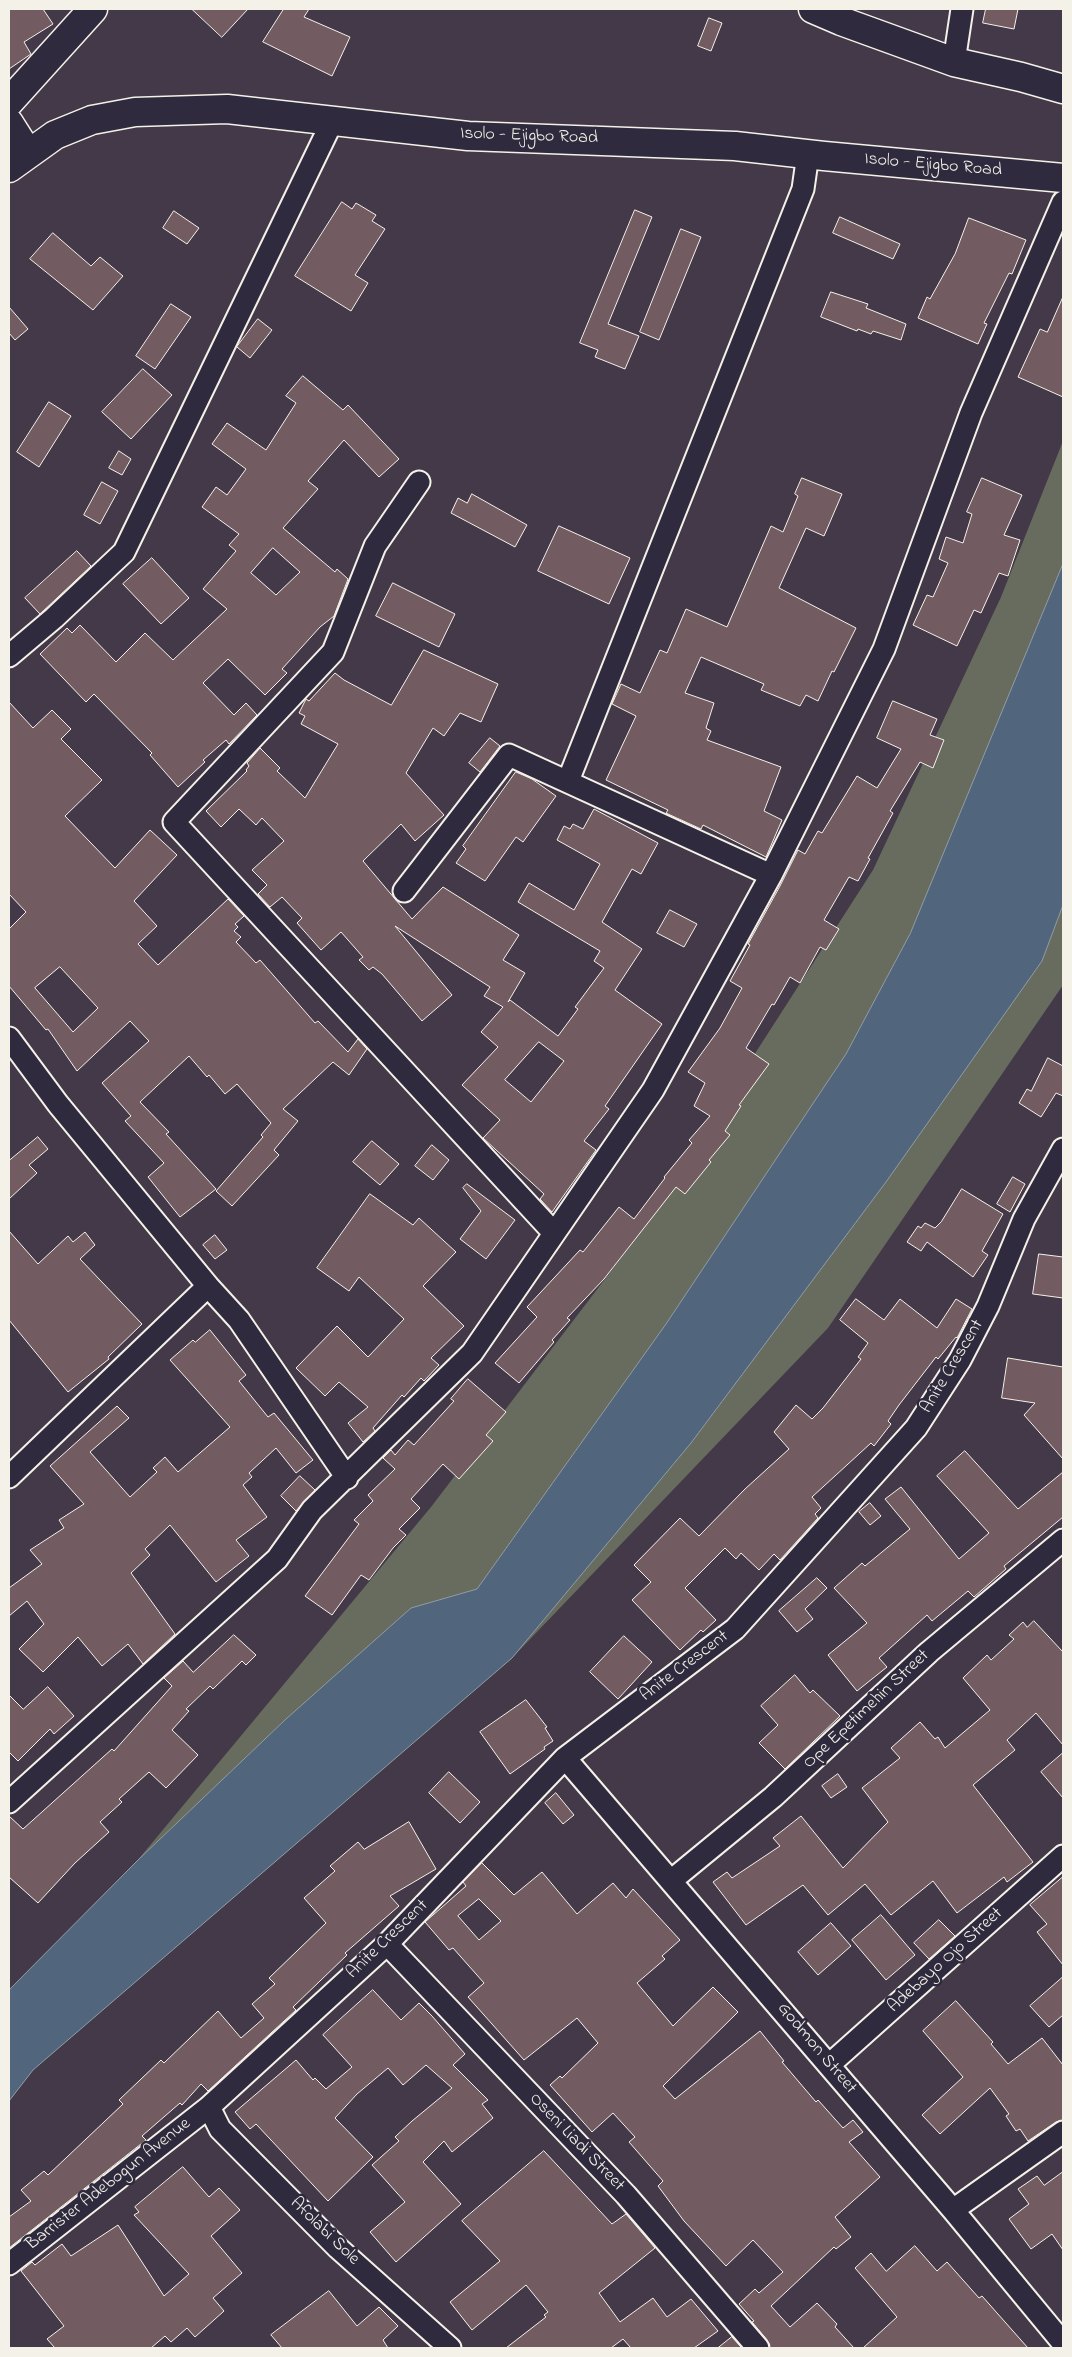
<!DOCTYPE html>
<style>
body{margin:0}
#map{position:relative;width:1072px;height:2357px;overflow:hidden;background:#433948;font-family:"Indie Flower",sans-serif}
canvas{display:block}
.frame{position:absolute;inset:0;border:10px solid #f4f1e8;pointer-events:none}
</style>
<div id="map">
<canvas width="1072" height="2357"></canvas>
<div class="frame"></div>
</div>
<script>
const ctx = document.querySelector('canvas').getContext('2d');
ctx.lineJoin = 'round';
function fill(path, color) {
  ctx.fillStyle = color;
  ctx.fill(path, 'evenodd');
}
function trace(path, color, width, dash) {
  ctx.strokeStyle = color;
  ctx.lineWidth = width;
  ctx.lineCap = dash ? 'butt' : 'round';
  ctx.setLineDash(dash || []);
  ctx.stroke(path);
}
function write(font, color, halo, rows, align = 'center') {
  ctx.font = font + ' "Indie Flower",sans-serif';
  ctx.lineWidth = 5;
  ctx.setLineDash([]);
  ctx.textBaseline = 'middle';
  ctx.strokeStyle = halo;
  ctx.fillStyle = color;
  for (const [text, x, y, turn = 0] of rows) {
    ctx.save();
    ctx.translate(x, y);
    ctx.rotate((+turn || 0) * Math.PI / 180);
    ctx.textAlign = isNaN(turn) ? turn : align;
    if (halo) ctx.strokeText(text, 0, 0);
    ctx.fillText(text, 0, 0);
    ctx.restore();
  }
}
fill(new Path2D(`
 M1063,441v123l-153,370 -64,120 -180,270 -189,265 -66,19 -125,111 -149,142 294,-354 206,-270 236,-367 128,-273z
 M1063,905v80l-235,343 -316,330 179,-215 195,-261 156,-221z`), '#686c5e');
const water = new Path2D(`
 M1063,564v341l-21,56 -156,221 -195,261 -179,215 -479,412 -24,31v-111l128,-129 149,-142 125,-111 66,-19 189,-265 180,-270 64,-120z`);
fill(water, '#51667c');
trace(water, '#929ea7', 1);
const building = new Path2D(`
 M9,9h34l10,15 -29,18 7,12 -22,15z
 M192,9h56l-26,28z
 M284,9h25l-5,8 46,20 -18,39 -69,-34z
 M986,9h32l-4,20 -31,-6z
 M709,18l13,5 -11,28 -13,-5z
 M342,202l10,7 4,-6 20,12 -4,6 13,8 -30,46 13,8 -17,28 -56,-35z
 M635,210l17,7 -44,107 31,12 -14,33 -30,-12 3,-7 -18,-7z
 M174,211l25,17 -12,16 -24,-16z
 M840,217l60,27 -7,15 -60,-26z
 M969,218l57,22 -14,34 -3,-1 -25,50 3,1 -9,20 -60,-26 9,-21 3,2 25,-45z
 M681,229l20,8 -42,103 -19,-8z
 M53,233l38,33 9,-9 23,19 -30,34 -63,-51z
 M831,292l37,12 -2,4 40,16 -5,16 -28,-9 -2,3 -13,-5 -1,2 -36,-14z
 M1063,297v100l-45,-20 22,-48 7,3z
 M171,304l20,13 -36,52 -19,-13z
 M9,307l19,22 -13,11 -6,-7z
 M258,319l14,11 -22,28 -13,-11z
 M143,369l29,26 -41,44 -29,-27z
 M303,376l40,34 5,-5 51,54 -20,18 -35,-37 -36,41 10,8 -35,39 52,44 2,-3 11,10 -14,37 -14,11 -38,42 5,4 -22,22 -37,-36 -25,24 31,32 12,-12 11,12 -28,29 -3,-4 -23,20 2,2 -27,25 -28,-32 2,-2 -58,-59 -8,8 -46,-48 27,-26 5,5 8,-8 36,37 29,-29 28,27 54,-51 -24,-20 33,-38 -7,-6 10,-11 -37,-27 14,-20 11,8 19,-26 -34,-25 15,-21 39,27 30,-47 -10,-7zM273,548l27,24 -24,23 -25,-22z
 M49,402l22,14 -32,51 -22,-15z
 M119,451l12,8 -9,16 -13,-7z
 M802,478l40,16 -18,42 -18,-8 -27,60 77,40 -22,44 -2,-1 -14,30 -12,-6 -6,11 -39,-16 3,-6 -63,-27 -16,36 29,10 -8,25 5,3 -4,9 74,27 -17,44 18,9 -16,37 -63,-32 -2,4 -33,-15 -2,-1 2,-3 -62,-30 30,-64 -24,-12 9,-20 19,9 20,-43 7,3 19,-44 41,18 44,-101 12,6 15,-36 -3,-2z
 M982,478l40,17 -18,40 16,5 -12,36 -9,-3 -18,40 -7,-3 -17,36 -44,-21 14,-30 6,2 15,-34 -9,-4 7,-22 17,6 9,-29 -5,-2z
 M102,482l16,9 -18,33 -16,-9z
 M472,494l55,31 -12,22 -64,-34 7,-15 9,5z
 M559,526l71,32 -21,46 -71,-33z
 M77,551l14,15 -51,48 -15,-16z
 M152,558l37,40 -28,26 -38,-40z
 M393,583l62,31 -16,33 -63,-31z
 M424,650l74,34 -17,38 -21,-9 -16,23 -11,-8 -27,45 38,42 -29,26 -14,-17 -38,37 49,58 31,-32 76,48 -16,25 22,13 -17,29 2,-2 48,36 20,-27 -3,-2 29,-39 -10,-7 6,-10 -82,-49 11,-19 45,27 26,-46 -43,-24 7,-14 6,3 3,-5 10,5 11,-20 64,34 -17,31 -9,-5 -30,53 40,27 -27,41 47,34 -57,82 4,3 -25,32 12,9 -44,62 -12,-13 4,-5 -61,-56 17,-18 -38,-35 36,-38 -17,-15 22,-25 -19,-11 6,-9 -95,-61 57,69 -30,26 -40,-47 -9,-7 -4,3 -10,-10 4,-3 -22,-25 -20,18 -24,-27 5,-5 -20,-21 -12,10 -12,-13 9,-9 -15,-15 32,-29 -22,-23 -6,7 -17,-16 -18,18 -15,-16 41,-40 -1,-1 3,-4 -2,-3 13,-15 20,20 -3,3 28,27 33,-54 -37,-20 4,-8 -6,-3 7,-14 3,2 26,-28 9,7 47,25zM539,1042l25,19 -33,41 -26,-22z
 M893,701l44,18 -7,16 14,5 -11,28 -13,-6 -30,49 3,2 -25,45 2,1 -12,22 -9,-4 -25,43 15,9 -13,21 -6,-3 -20,36 -10,-6 -16,28 -2,-1 -26,44 23,16 -30,41 2,1 -16,25 5,4 -21,25 2,2 -26,32 -9,-7 -72,92 -37,39 3,2 -18,20 2,2 -35,41 -24,-20 42,-46 -10,-10 53,-57 3,2 36,-45 15,12 31,-41 -1,-1 28,-34 -3,-3 21,-24 -16,-10 11,-23 -17,-11 32,-44 22,-40 -12,-7 20,-36 -2,-1 32,-58 18,-36 7,4 13,-23 4,2 35,-57 20,12 24,-39 -24,-11z
 M9,702l24,26 19,-18 19,19 -10,10 41,41 -37,36 50,52 35,-38 27,25 -43,46 23,25 -19,18 20,21 70,-66 16,17 -9,8 3,3 -4,4 7,6 -5,5 20,21 4,-3 55,63 3,-2 30,31 10,-13 9,10 -18,26 -16,-13 -50,47 15,12 -24,29 5,5 -47,51 -16,-15 47,-54 -2,-2 10,-12 -34,-39 -12,10 -16,-19 -2,2 -18,-21 -49,46 29,30 -3,2 50,55 -36,28 -32,-40 16,-14 -39,-42 6,-5 -29,-33 47,-42 -19,-20 -53,50 -29,-42 -2,1 -37,-44v-57l17,-17 -17,-18zM60,967l38,41 -25,24 -38,-44z
 M490,738l10,8 -20,26 -11,-9z
 M516,772l16,7 24,17 -33,46 -7,-5 -31,44 -29,-18 10,-14 -3,-3z
 M670,910l27,14 -13,23 -27,-14z
 M1048,1058l15,8v30l-7,-3 -15,24 -22,-14 8,-14 4,2z
 M38,1137l10,12 -19,16 8,8 -28,26v-38z
 M372,1141l27,23 -19,21 -27,-23z
 M432,1145l17,15 -16,20 -18,-14z
 M1013,1177l12,7 -15,28 -13,-8z
 M467,1184l48,36 -29,39 -26,-20 21,-28 -18,-23z
 M962,1189l41,25 -21,37 6,4 -15,22 -46,-35 -6,9 -14,-9 11,-16 3,2 4,-5 10,5 6,-6z
 M370,1194l43,31 6,-7 37,34 -33,34 41,40 -33,32 8,7 -15,16 -3,-3 -17,19 -2,-2 -29,33 2,3 -12,11 -15,-19 20,-16 -29,-25 -14,14 -29,-28 41,-42 31,31 36,-38 -45,-42 -10,14 -32,-23z
 M9,1231l29,33 30,-28 5,6 12,-10 10,13 -15,14 62,65 -34,33 1,2 -41,33 -59,-72z
 M215,1235l12,15 -12,9 -12,-14z
 M1039,1254l24,3v41l-30,-4z
 M856,1299l28,21 16,-21 37,29 19,-29 16,10 -15,29 -1,-1 -18,22 -2,-2 -37,48 -11,16 3,3 -17,22 -3,-3 -59,54 9,11 -6,6 3,4 -38,42 -6,-6 -15,16 -18,-17 -5,6 -11,-11 -40,40 31,32 -13,12 -2,-2 -21,20 -48,-50 19,-18 -17,-17 46,-47 19,18 46,-47 44,-40 -15,-17 22,-27 16,14 11,-11 38,-49 -3,-2 10,-14 -28,-23z
 M210,1330l36,45 -7,6 29,36 6,-4 39,47 -17,13 -20,-25 -27,25 3,4 -9,8 24,32 -31,23 13,16 -33,26 -46,-57 -25,24 5,6 -19,18 44,61 -32,30 -15,-20 -26,22 -24,-29 -35,35 -24,-23 25,-25 -17,-23 -18,15v-28l33,-24 -12,-14 34,-22 -5,-8 25,-16 -34,-38 67,-60 12,12 -39,34 40,45 27,-25 -4,-4 12,-11 13,15 52,-45 -60,-67 23,-20 2,2z
 M1008,1358l55,9v92l-39,-44 11,-12 -33,-5z
 M468,1379l38,33 -20,23 7,6 -34,38 -16,-15 -32,35 9,9 -21,21 7,6 -13,13 -24,32 -8,-5 -29,40 -27,-19 54,-72 -5,-4 19,-19 -5,-6 27,-26 -12,-11 8,-8 4,5 13,-15 6,5 40,-44 -3,-2z
 M965,1451l53,58 45,-37v45l-59,49 2,3 -32,28 -6,-6 -36,30 -5,-6 -48,43 8,9 -30,24 -29,-36 39,-32 -33,-35 28,-25 3,3 45,-37 -25,-30 16,-12 58,72 30,-26 -52,-57z
 M300,1476l15,14 -19,21 -15,-15z
 M870,1503l11,13 -11,9 -11,-13z
 M817,1578l10,10 -22,21 8,10 -16,13 -18,-21z
 M1034,1621l29,31v93l-27,-32 -29,27 8,10 -42,35 60,77 -26,20 -3,-5 -47,36 -24,-32 -42,34 -26,-31 -37,31 -25,-30 -57,40 -33,-43 14,-10 5,6 48,-32 -7,-8 28,-22 42,52 45,-46 -26,-34 38,-30 -9,-10 29,-26 15,17 3,-2 7,11 45,-38 -27,-32 24,-23 4,5 23,-21 -5,-4 14,-13 4,5z
 M234,1635l22,20 -10,10 -4,-4 -29,28 -3,-3 -24,23 3,2 -17,19 26,25 -32,33 -17,-16 -30,27 3,3 -22,20 9,10 -34,31 -37,40 -29,-26v-61l14,13 89,-80 2,2 58,-65 -8,-8 19,-17 10,11z
 M624,1636l28,26 -34,37 -28,-27z
 M795,1675l15,18 3,-3 27,26 -55,53 -26,-26 19,-18 -17,-19z
 M48,1687l26,29 -20,18 -4,-5 -32,32 -9,-9v-57l14,14z
 M526,1700l21,27 -2,1 8,13 -9,6 1,2 -35,25 -30,-42z
 M1063,1753v45l-22,-26z
 M449,1772l31,30 -20,21 -31,-30z
 M838,1774l9,13 -16,11 -9,-12z
 M556,1793l18,22 -11,9 -18,-21z
 M409,1822l27,47 -46,27 9,10 -54,47 2,2 -54,52 3,3 -88,81 -7,-7 -19,21 -2,-2 -38,33 4,4 -137,108v-31l22,-16 -10,-11 23,-19 4,4 75,-71 -4,-4 42,-40 3,3 54,-52 23,27 23,-20 -12,-14 23,-20 -6,-6 57,-55 -22,-25 31,-27 -5,-5 28,-24 6,7z
 M482,1863l32,32 28,-23 35,42 36,-31 13,15 7,-9 47,51 -18,16 3,3 -28,24 36,43 40,-39 25,25 -75,74 12,13 85,-68 24,30 -2,1 34,40 2,-2 25,28 10,-8 10,12 -14,10 31,35 -45,40 16,20 -15,12 -2,-2 -63,59 19,21 27,-24 20,21 -2,3 19,21h-84l-3,-8 -15,-18 2,-1 -15,-17 16,-15 4,4 24,-21 -30,-32 -27,26 -42,-45 -26,-35 5,-5 -34,-39 6,-5 -22,-24 -21,19 -42,-47 10,-9 2,2 36,-35 -21,-25 -53,42 -56,-63 16,-14 -31,-35 -4,2 -24,-28 41,-36 -3,-4zM479,1899l22,22 -22,19 -21,-24z
 M1063,1877v88l-26,-33 10,-8 -17,-19z
 M881,1915l34,40 -29,25 -34,-40z
 M939,1920l16,16 -26,23 -15,-16z
 M831,1923l20,23 -33,29 -20,-23z
 M1063,1977v38l-14,12 -19,-21z
 M373,1990l28,30 18,-17 13,13 33,38 -12,11 35,35 -6,4 11,14 -41,34 -8,-11 -21,21 38,42 -65,58 -26,-30 35,-30 -33,-37 27,-24 -4,-4 17,-16 40,-33 -26,-23 -23,20 -15,-17 -31,26 -22,24 38,39 -45,44 -72,-77 -6,5 -15,-17 61,-52 17,20 2,-2 11,11 26,-22 -29,-32z
 M956,2001l37,41 -2,2 17,20 34,-26 21,27v55l-7,2 -28,19 -8,-12 -4,2 -10,-15 3,-2 -19,-26 -50,46 -18,-19 41,-38 -40,-46z
 M544,2151l68,73 14,-10 29,34 -56,45 21,29 33,-24 14,19 24,-18 27,32 -24,17h-63l-8,-9 -12,9h-105l40,-31 -2,-2 4,-3 -22,-27 -54,45 -22,-28 50,-41 -38,-40z
 M183,2167l26,30 10,-9 21,22 -29,26 31,37 -29,25 11,13 -29,26 -8,-9 -16,14 -6,-6 -14,12h-96l-8,-9 17,-13 -43,-55 11,-9 3,3 27,-21 9,12 47,-31 46,71 25,-22 -55,-59 5,-3 -4,-5z
 M1063,2172v78l-11,-16 -21,15 -22,-30 20,-15 -11,-15 19,-13 7,9z
 M915,2246l22,25 10,-9 32,36 3,-2 46,52h-165l34,-31 -42,-49 16,-15 15,18z
 M329,2291l28,35 22,-19 19,19 -15,14 5,8h-106l-11,-13z
 M732,2337l10,11h-24z`);
fill(building, '#735c61');
trace(building, '#f4f1e8', 1);
const minor = new Path2D(`
 M954,62l8,-53
 M419,482l-44,64 -42,106 -159,170 380,411
 M9,656l45,-38 70,-66 208,-430
 M568,781l235,-592 5,-35
 M404,891l105,-136 262,120
 M9,1038l49,66 150,182 31,34 108,158
 M9,1477l199,-191
 M565,1758l388,452 110,133
 M9,1802l268,-243 35,-49 160,-157 181,-263 118,-215 113,-226 87,-236 92,-211
 M672,1880l101,-83 156,-145 134,-112
 M387,1944l239,251 132,153
 M829,2065l234,-209
 M209,2107l11,22 118,119 112,100
 M953,2210l110,-78
 M9,2264l200,-157 178,-163 178,-186 170,-129 181,-201 44,-68 28,-54 36,-87 39,-70`);
const primary = new Path2D(`
 M813,9l28,12 113,41 67,15 42,12
 M9,102l84,-93
 M9,123l19,30
 M9,168l46,-33 37,-15 43,-8 92,-3 241,27 267,10 89,10 239,22`);
trace(minor, '#f4f1e8', 25);
trace(primary, '#f4f1e8', 31);
trace(minor, '#2f2a3d', 21);
trace(primary, '#2f2a3d', 28);
write('18px', '#f4f1e8', '#2f2a3d', [
 ["Isolo - Ejigbo Road",529,137,2],
 ["Isolo - Ejigbo Road",933,166,5],
 ["Anite Crescent",953,1367,-59],
 ["Anite Crescent",685,1667,-37],
 ["Ope Epetimehin Street",867,1710,-43],
 ["Anite Crescent",388,1940,-44],
 ["Adebayo Ojo Street",946,1961,-42],
 ["Godmon Street",816,2049,50],
 ["Oseni Liadi Street",576,2143,46],
 ["Barrister Adebogun Avenue",109,2185,-38],
 ["Afolabi Sole",324,2232,44]
]);
</script>
